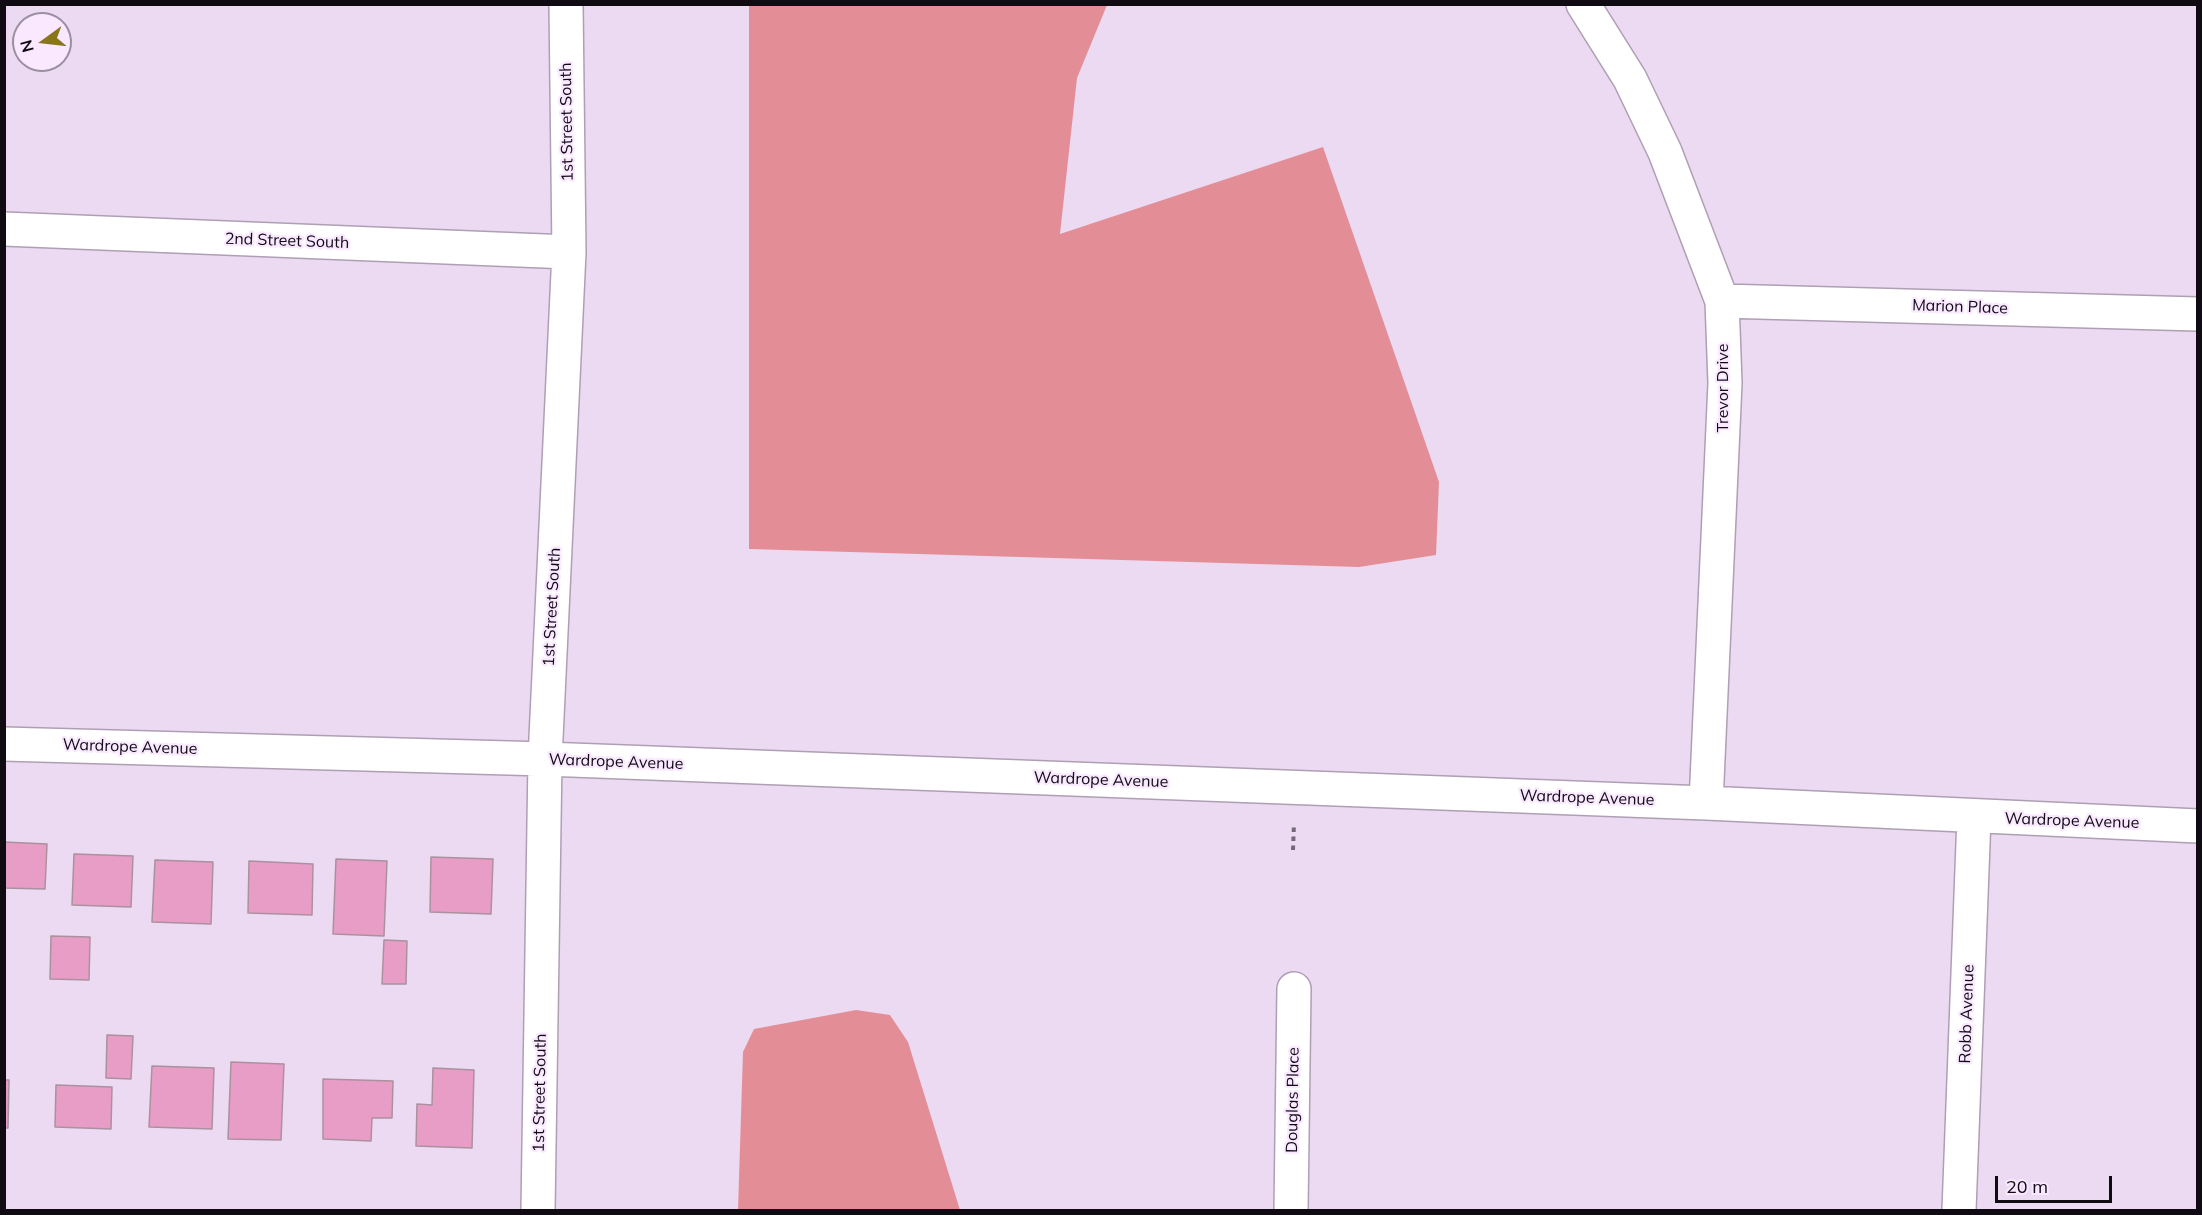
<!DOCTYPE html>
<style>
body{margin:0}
#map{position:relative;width:2202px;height:1215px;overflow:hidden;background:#ebdaf2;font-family:Mulish,sans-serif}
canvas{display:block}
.frame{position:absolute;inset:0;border:6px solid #100b12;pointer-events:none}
.north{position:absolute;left:12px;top:12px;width:60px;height:60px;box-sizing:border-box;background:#f9e8ff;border:2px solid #9c90a0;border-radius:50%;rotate:255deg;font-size:16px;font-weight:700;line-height:24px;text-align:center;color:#100b12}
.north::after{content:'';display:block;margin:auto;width:21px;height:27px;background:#89761a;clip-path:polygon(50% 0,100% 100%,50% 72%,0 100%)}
.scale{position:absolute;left:1995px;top:1176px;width:117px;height:27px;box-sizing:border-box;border:3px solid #100b12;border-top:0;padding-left:8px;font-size:18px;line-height:21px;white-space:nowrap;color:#100b12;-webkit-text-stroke:4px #f9e8ff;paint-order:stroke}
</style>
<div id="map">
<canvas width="2202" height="1215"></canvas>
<div class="frame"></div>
<div class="north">N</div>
<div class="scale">20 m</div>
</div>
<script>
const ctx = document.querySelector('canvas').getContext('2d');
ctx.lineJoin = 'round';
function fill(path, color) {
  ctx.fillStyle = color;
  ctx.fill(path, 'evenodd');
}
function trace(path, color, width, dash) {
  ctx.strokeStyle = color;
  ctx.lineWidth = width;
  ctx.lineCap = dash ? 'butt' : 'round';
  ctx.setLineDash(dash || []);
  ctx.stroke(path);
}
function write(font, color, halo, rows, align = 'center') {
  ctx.font = font + ' Mulish,sans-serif';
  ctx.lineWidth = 4.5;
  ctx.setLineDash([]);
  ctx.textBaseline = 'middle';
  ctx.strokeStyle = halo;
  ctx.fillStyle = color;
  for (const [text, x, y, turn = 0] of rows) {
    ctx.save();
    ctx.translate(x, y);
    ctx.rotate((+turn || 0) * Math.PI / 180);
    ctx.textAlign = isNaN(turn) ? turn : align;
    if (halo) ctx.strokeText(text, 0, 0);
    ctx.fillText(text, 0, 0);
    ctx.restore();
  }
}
fill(new Path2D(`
 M749,5h358l-30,73 -17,156 263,-87 116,335 -3,73 -77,12 -610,-18z
 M856,1010l34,5 18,27 52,168h-222l5,-158 11,-23z`), '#e38e97');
const building = new Path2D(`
 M4,842l43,2 -2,45 -41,-1z
 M74,854l59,2 -2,51 -59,-2z
 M431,857l62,2 -2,55 -61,-2z
 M336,859l51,2 -3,75 -51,-2z
 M155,860l58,2 -2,62 -59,-2z
 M249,861l64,3 -1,51 -64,-2z
 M51,936l39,1 -1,43 -39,-1z
 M384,940l23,1 -1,43h-24z
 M107,1035l26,1 -2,43 -25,-1z
 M231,1062l53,2 -3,76 -53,-1z
 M152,1066l62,2 -2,61 -63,-2z
 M433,1068l41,2 -2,78 -56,-2 1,-42 15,1z
 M323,1079l70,2 -1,37h-20l-1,23 -48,-2z
 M4,1080h5l-1,48h-4z
 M56,1085l56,2 -1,42 -56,-2z`);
fill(building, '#e89dc7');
trace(building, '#ab919f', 1.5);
const minor = new Path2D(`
 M1583,4l47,75 35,73 57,149 3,82 -19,420
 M4,229l565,23
 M1722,301l476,13
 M4,744l541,15 1161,44 492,23
 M538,1210l7,-451 24,-507 -3,-248
 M1291,1210l3,-221
 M1959,1210l15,-393`);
trace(minor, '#af9fb4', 36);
trace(new Path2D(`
 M1293,850l1,-27`), '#746978', 4, [4.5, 4.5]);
trace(minor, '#fff', 33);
write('16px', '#100b12', '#f9e8ff', [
 ["1st Street South",567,122,-91],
 ["2nd Street South",287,241,2],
 ["Marion Place",1960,307,2],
 ["Trevor Drive",1723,388,-90],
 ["1st Street South",552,607,-87],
 ["Wardrope Avenue",130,747,2],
 ["Wardrope Avenue",616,762,2],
 ["Wardrope Avenue",1101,780,2],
 ["Wardrope Avenue",1587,798,2],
 ["Wardrope Avenue",2072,821,2],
 ["Robb Avenue",1967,1014,-88],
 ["1st Street South",540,1093,-89],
 ["Douglas Place",1293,1100,-89]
]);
</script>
